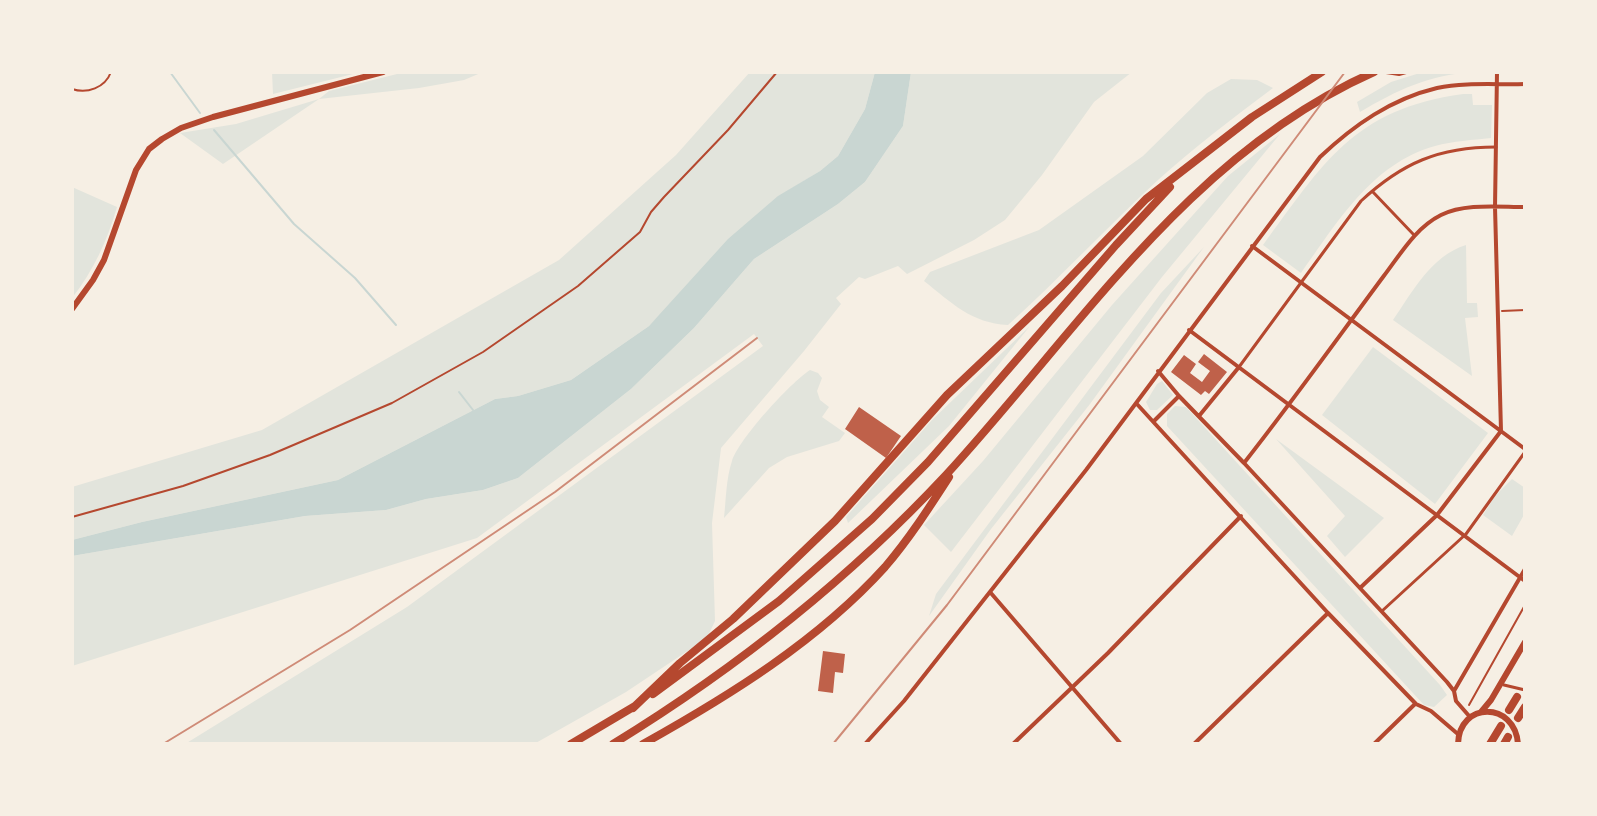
<!DOCTYPE html>
<style>
body{margin:0}
#map{position:relative;width:1597px;height:816px;overflow:hidden;background:#f6efe4;font-family:Georgia,serif}
canvas{display:block}
.frame{position:absolute;inset:0;border:74px solid #f6efe4;pointer-events:none}
</style>
<div id="map">
<canvas width="1597" height="816"></canvas>
<div class="frame"></div>
</div>
<script>
const ctx = document.querySelector('canvas').getContext('2d');
ctx.lineJoin = 'round';
function fill(path, color) {
  ctx.fillStyle = color;
  ctx.fill(path, 'evenodd');
}
function trace(path, color, width, dash) {
  ctx.strokeStyle = color;
  ctx.lineWidth = width;
  ctx.lineCap = dash ? 'butt' : 'round';
  ctx.setLineDash(dash || []);
  ctx.stroke(path);
}
fill(new Path2D(`
 M272,72h89l-88,22z
 M405,72h78l-19,8 -45,8 -100,11 -96,65 -43,-31 56,-9 83,-25 10,-8z
 M750,72h125l-10,37 -27,47 -18,15 -42,26 -129,129 -78,54 -53,16 -23,3 -157,81 -196,42 -70,18v-53l190,-57 297,-170 117,-105z
 M911,72h221l-38,30 -52,73 -37,45 -31,20 -67,34 -9,-8 -33,13 -6,-2 -23,21 5,6 -37,47 -83,97 -9,75 3,98 -8,17 -81,54 -92,52h-349l222,-137 356,-261 -9,-12 -277,204 -405,128v-110l233,-40 81,-6 40,-11 57,-9 35,-12 113,-89 63,-61 60,-69 84,-55 27,-22 38,-56z
 M1423,72h49c-43,3 -75,18 -112,40l-3,-10 34,-20z
 M1231,79l26,1 16,8c-39,29 -78,59 -115,92 -51,47 -98,98 -150,145 -37,-2 -56,-22 -84,-44l6,-9 109,-42 104,-74 64,-63z
 M1463,94h9l1,11h19l-1,33c-18,2 -38,3 -56,8 -64,18 -98,77 -134,127l-38,-28c60,-81 90,-136 200,-151z
 M1280,134l-118,143 -211,275 -27,-27 59,-64 129,-156 116,-129z
 M72,187l45,20c-10,34 -23,63 -45,91z
 M1466,245l1,58h10l1,14 -13,1 7,58 -79,-56c20,-29 38,-64 73,-75z
 M1204,247l-114,157 -99,125 -62,87 7,-22 225,-301z
 M1030,326l-81,100 -101,97 -2,-6 86,-97z
 M1373,347l115,86 -53,71 -113,-89z
 M810,370l8,3 4,5 -5,13 3,9 9,7 -7,10 23,16 -6,8 -52,16 -18,11 -45,50c2,-19 2,-39 8,-57 7,-22 58,-78 78,-91z
 M1162,381l11,14 -16,15h-7l-4,-8 11,-18z
 M1175,406l11,1 254,278 7,10 -13,12 -10,-2 -257,-279v-12z
 M1276,439l108,79 -39,39 -18,-21 18,-20z
 M1512,479l13,9v25l-13,23 -29,-21 12,-19z`), '#e2e4dc');
fill(new Path2D(`
 M875,72h36l-8,54 -38,56 -27,22 -84,55 -60,69 -63,61 -113,89 -35,12 -57,9 -40,11 -81,6 -233,40v-16l70,-18 196,-42 157,-81 23,-3 53,-16 78,-54 79,-87 50,-43 42,-25 18,-15 27,-47z`), '#c9d6d2');
trace(new Path2D(`
 M170,72l30,41
 M214,130l80,94 61,54 41,47
 M459,392l14,18`), '#c9d6d2', 2);
fill(new Path2D(`
 M1204,354l23,18 -18,22 -4,-3 -4,4 -30,-23 13,-17 12,9 -6,9 12,9 8,-11 -12,-9z
 M859,407l42,29 -15,22 -41,-29z
 M823,651l22,3 -2,19 -8,-1 -2,21 -15,-2z`), '#bf614a');
trace(new Path2D(`
 M72,89c15,5 33,-1 39,-17
 M1502,311l23,-1
 M72,517l111,-31 87,-31 122,-52 91,-51 95,-66 62,-54 11,-20 13,-15 64,-67 49,-58
 M1469,705l56,-100`), '#b5482f', 2);
trace(new Path2D(`
 M1372,191l42,44
 M1239,367l122,-166c41,-38 78,-54 135,-54
 M1382,611l84,-77 59,-82
 M1504,685l21,5`), '#b5482f', 3);
trace(new Path2D(`
 M1386,72l13,2 7,-2
 M1252,246l273,203
 M1189,330l336,251
 M1158,371l21,25 65,67 203,219 7,9 2,10 14,16
 M1136,403l192,210 88,91 15,7 28,24
 M1199,416l40,-49
 M1154,421l25,-25
 M1244,463c48,-61 93,-124 139,-186 17,-22 32,-49 58,-62 24,-12 57,-8 84,-8
 M1360,588l77,-73 64,-84 -6,-224 2,-135
 M990,592l131,152
 M1454,691l71,-122
 M865,744l39,-43 182,-231 234,-313c34,-32 71,-58 117,-69 28,-6 60,-3 88,-4
 M1013,744l95,-91 133,-137
 M1194,744l134,-131
 M1374,744l41,-40`), '#b5482f', 4);
trace(new Path2D(`
 M72,309l21,-29 11,-20 32,-90 13,-21 13,-10 19,-11 32,-11 170,-45`), '#b5482f', 6);
trace(new Path2D(`
 M1481,712l10,-12 34,-58
 M1458,744c1,-43 57,-43 60,0`), '#b5482f', 6);
trace(new Path2D(`
 M653,694l126,-93 93,-82 56,-57 188,-217 54,-58
 M633,708l47,-45 53,-44 102,-98 112,-126 115,-109 84,-87 106,-82 70,-45
 M1509,710l8,-13
 M1518,718l7,-11
 M571,744l64,-38
 M613,744c122,-75 235,-164 333,-269 133,-145 243,-321 428,-403
 M643,744c86,-48 175,-103 242,-177 24,-28 44,-59 64,-90
 M1490,744l11,-18
 M1504,744l4,-7`), '#b5482f', 8);
trace(new Path2D(`
 M163,744l187,-114 205,-138 202,-154
 M833,744l114,-139 398,-533`), '#cf8b77', 2);
</script>
